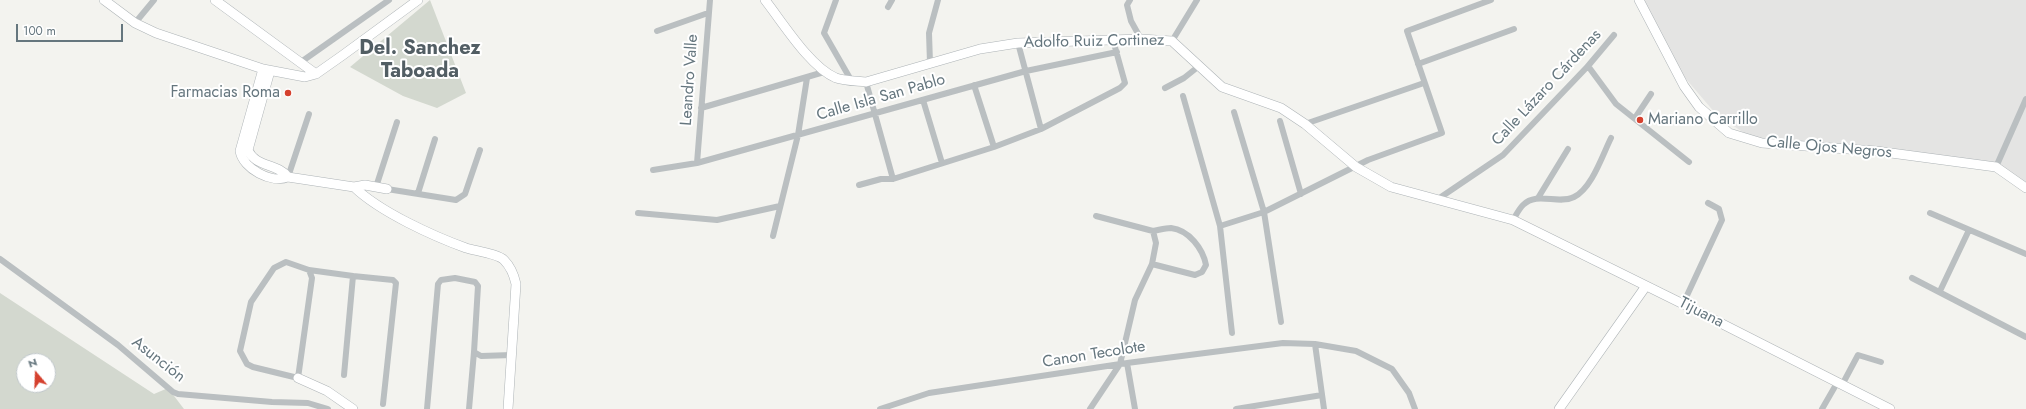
<!DOCTYPE html>
<meta charset="utf-8">
<style>
body{margin:0}
#map{position:relative;width:2026px;height:409px;overflow:hidden;background:#f3f3ef;font-family:Jost,sans-serif}
canvas{display:block}
.north{position:absolute;left:16px;top:353px;width:40px;height:40px;box-sizing:border-box;background:#fff;border:1px solid #c1c8cb;border-radius:50%;rotate:341deg;font-size:11px;font-weight:700;line-height:16px;text-align:center;color:#65767e}
.north::after{content:'';display:block;margin:auto;width:14px;height:18px;background:#d5412e;clip-path:polygon(50% 0,100% 100%,50% 72%,0 100%)}
.scale{position:absolute;left:16px;top:24px;width:107px;height:18px;box-sizing:border-box;border:2px solid #65767e;border-top:0;padding-left:5px;font-size:12px;line-height:14px;white-space:nowrap;color:#65767e;-webkit-text-stroke:3px #fff;paint-order:stroke}
</style>
<div id="map">
<canvas width="2026" height="409"></canvas>
<div class="north">N</div>
<div class="scale">100 m</div>
</div>
<script>
const ctx = document.querySelector('canvas').getContext('2d');
ctx.lineJoin = 'round';
function fill(path, color) {
  ctx.fillStyle = color;
  ctx.fill(path, 'evenodd');
}
function trace(path, color, width, dash) {
  ctx.strokeStyle = color;
  ctx.lineWidth = width;
  ctx.lineCap = dash ? 'butt' : 'round';
  ctx.setLineDash(dash || []);
  ctx.stroke(path);
}
function write(font, color, halo, rows, align = 'center') {
  ctx.font = font + ' Jost,sans-serif';
  ctx.lineWidth = 4;
  ctx.setLineDash([]);
  ctx.textBaseline = 'middle';
  ctx.strokeStyle = halo;
  ctx.fillStyle = color;
  for (const [text, x, y, turn = 0] of rows) {
    ctx.save();
    ctx.translate(x, y);
    ctx.rotate((+turn || 0) * Math.PI / 180);
    ctx.textAlign = isNaN(turn) ? turn : align;
    if (halo) ctx.strokeText(text, 0, 0);
    ctx.fillText(text, 0, 0);
    ctx.restore();
  }
}
fill(new Path2D(`
 M1639,0h387v185l-30,-23 -246,-25 -34,-23 -48,-56z`), '#e4e4e3');
fill(new Path2D(`
 M430,0l36,93 -29,15 -34,-12 -53,-29z
 M0,293l154,101 14,-6 16,21h-184zM24,361h24v24h-24z`), '#d3d8cf');
const secondary = new Path2D(`
 M104,0l31,23 21,10 107,36 42,8 11,-3 27,-19 75,-55
 M215,0l101,74
 M765,0c18,23 45,67 71,78 9,3 21,3 30,4l114,-33 38,-6 123,-4 31,2 50,46 59,21 24,16 51,43 35,20 122,33 170,84 207,105
 M1639,0l45,86 15,21 30,26 33,10 114,8 120,16 30,21
 M263,69l-23,82c3,18 32,33 48,26l66,10 11,-2 22,4
 M270,71l-22,79c8,18 30,13 40,27
 M354,187c26,25 79,49 112,61 10,3 32,6 38,12 7,7 10,15 12,24l-8,125
 M298,378l29,13 26,18
 M1559,409l87,-123`);
trace(secondary, '#adb3b6', 10);
trace(new Path2D(`
 M836,0l-12,33 27,47
 M1130,0l-3,5 4,16 10,18
 M888,7l4,-7
 M135,23l19,-23
 M657,31l51,-18
 M1172,41l25,-41
 M1018,43l23,86
 M301,62l88,-62
 M930,63l-1,-30 9,-33
 M1418,64l96,-35
 M1588,66l28,38 73,58
 M866,82l27,97
 M974,85l20,62
 M1165,88l19,-10 15,-12
 M1183,96l37,130 12,107
 M923,100l19,63
 M701,108l123,-36
 M1234,112l30,100 17,110
 M1635,118l16,-24
 M1280,121l21,73
 M1305,124l119,-41
 M697,163l13,-163
 M1996,167l30,-68
 M653,170l44,-7 329,-92 91,-19
 M288,177l21,-63
 M859,185l22,-6h12l101,-32 47,-18 79,-41 5,-5 -12,-43
 M376,187l21,-65
 M387,189l69,11 9,-6 15,-44
 M418,193l17,-54
 M1538,198l30,-49
 M1438,199l65,-44 85,-89 26,-31
 M638,213l79,7 63,-14
 M1930,213l96,41
 M1513,220c3,-5 6,-11 10,-15 14,-14 35,0 51,-8 18,-9 28,-41 37,-59
 M1220,226l44,-14 104,-52 74,-27 -35,-102 84,-31
 M773,236l25,-101 9,-57
 M0,259l118,86 55,47 5,2 94,8 36,1 20,6
 M286,262l23,8 3,8 -14,100 -45,-11 -6,-3 -7,-13 11,-49 23,-34z
 M1152,264l43,11 7,-3 4,-7c-3,-16 -17,-35 -35,-37 -6,0 -12,2 -18,3
 M309,270l44,6 -9,99
 M353,276l40,4 3,3 -13,121
 M1912,278l114,59
 M1940,291l29,-61
 M1683,304l39,-84 -3,-11 -11,-6
 M1315,344l9,65
 M1127,363l8,46
 M1842,385l16,-30 23,7
 M427,409l11,-125 3,-4 14,-2 20,4 3,4 -4,66 7,4 31,-1
 M469,409l5,-57
 M880,409l49,-16 198,-30 156,-20 32,1 41,7 36,18 17,24 6,16
 M1090,409l30,-45 15,-64 17,-36 4,-21 -3,-12 -57,-15
 M1236,409l86,-14
 M1822,409l15,-26`), '#babfc1', 6);
trace(secondary, '#fff', 9);
for (const [x, y, r, color] of [
 [288,93,4,"#d5412e"],
 [1640,120,4,"#d5412e"]
]) {
  const dot = new Path2D();
  dot.arc(x, y, r, 0, 2 * Math.PI);
  ctx.fillStyle = color;
  ctx.fill(dot);
  trace(dot, '#fff', 1.5);
}
write('16px', '#65767e', '#fff', [
 ["Adolfo Ruiz Cortinez",1094,42,-1],
 ["Leandro Valle",690,80,-86],
 ["Calle Lázaro Cárdenas",1547,88,-47],
 ["Calle Isla San Pablo",881,98,-16],
 ["Calle Ojos Negros",1829,148,5],
 ["Tijuana",1701,313,27],
 ["Canon Tecolote",1094,355,-9],
 ["Asunción",158,360,38]
]);
write('16px', '#65767e', '#fff', [
 ["Farmacias Roma",280,93],
 ["Mariano Carrillo",1648,120,"left"]
], 'right');
write('bold 20px', '#525e64', '#fff', [
 ["Del. Sanchez",420,49],
 ["Taboada",420,72]
]);
</script>
